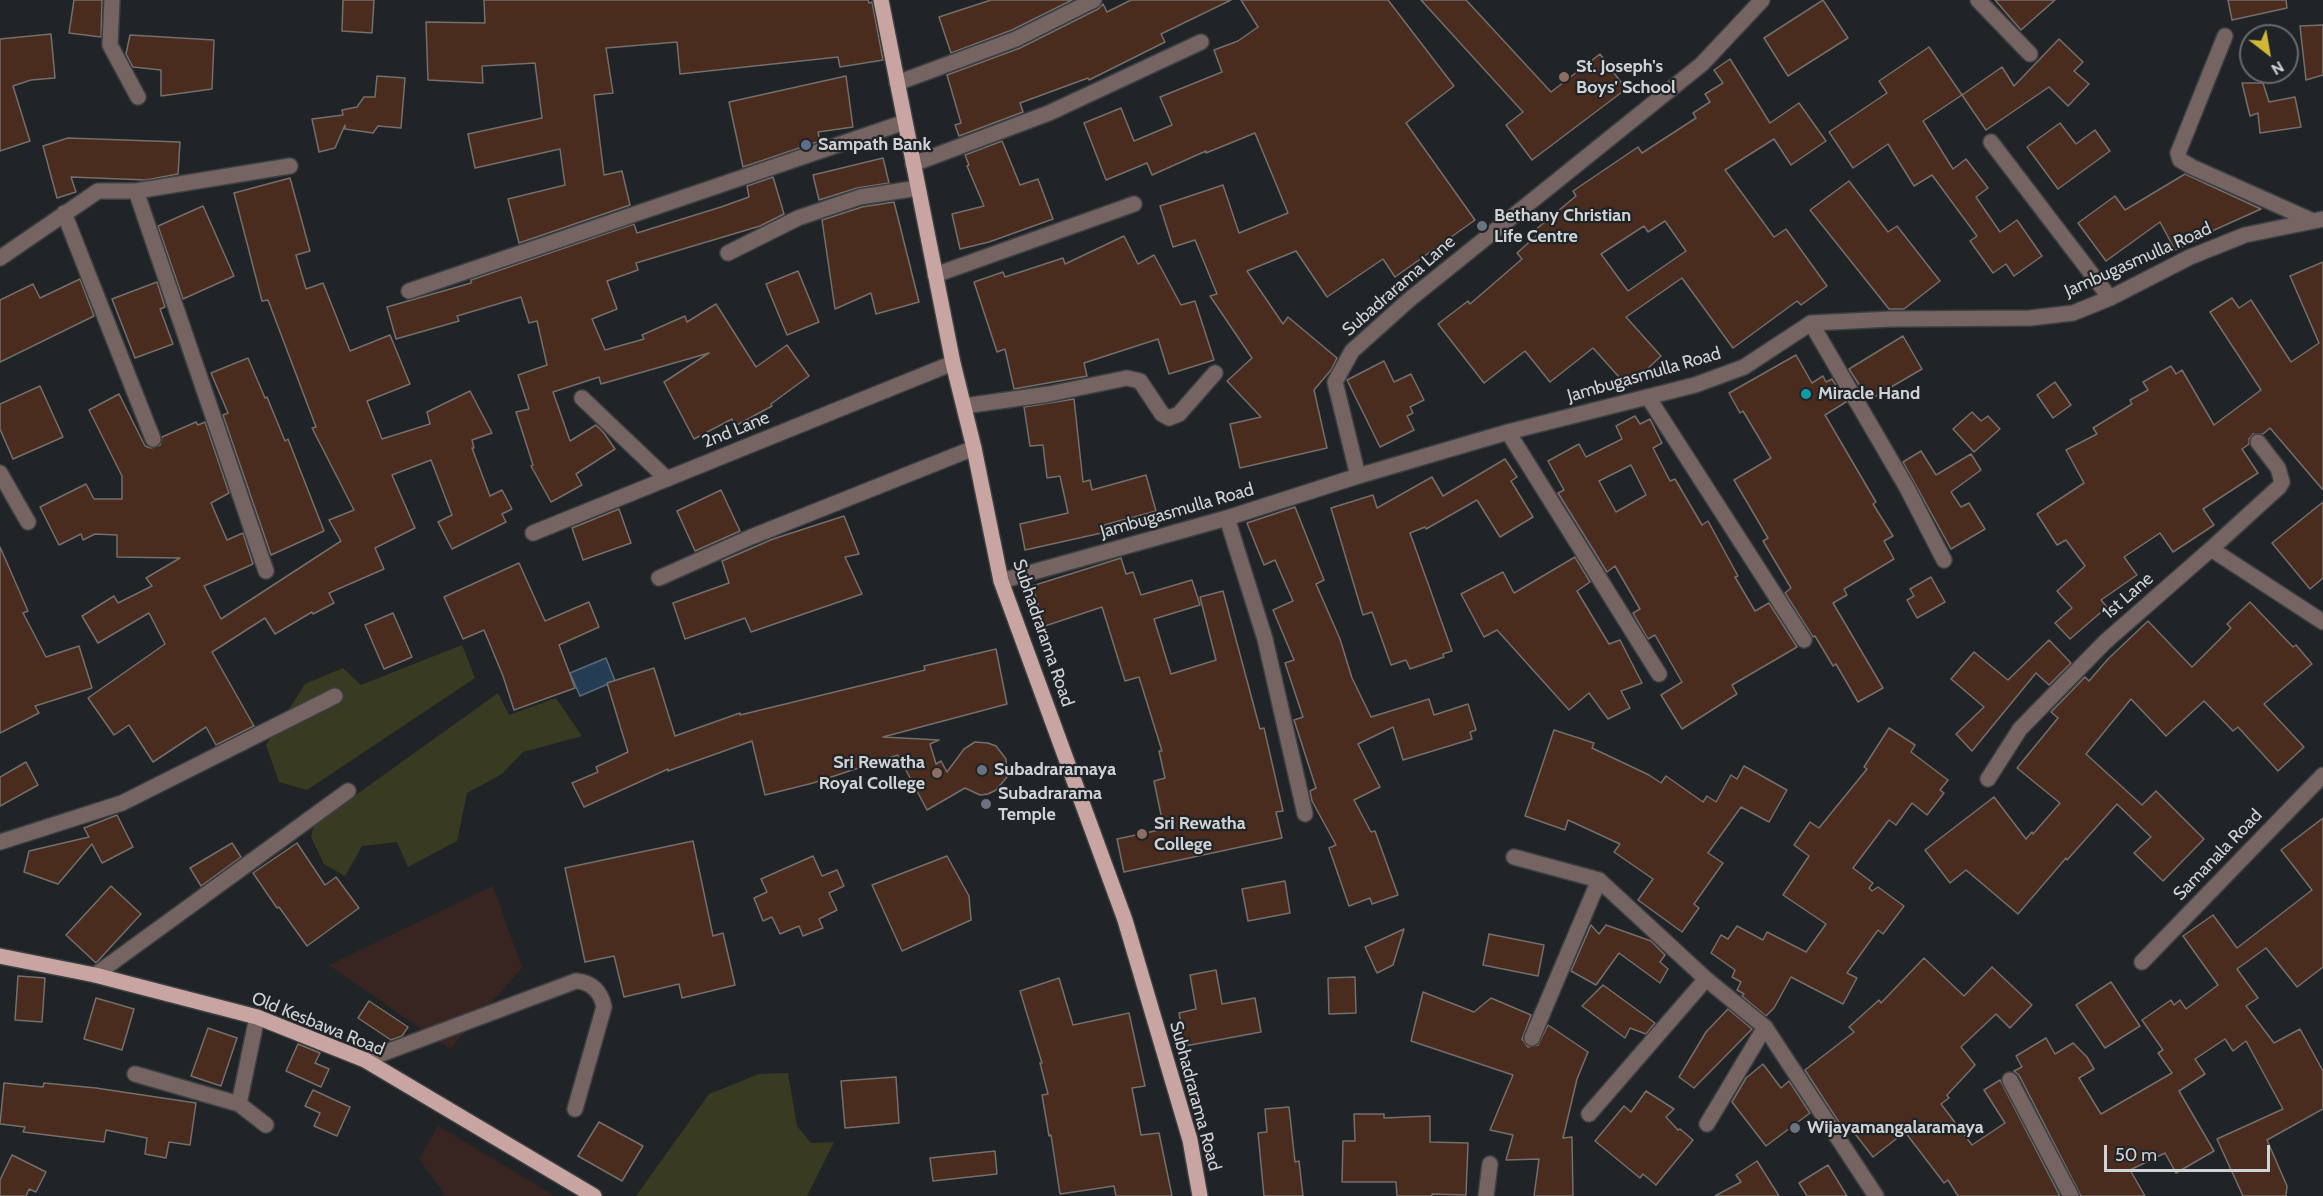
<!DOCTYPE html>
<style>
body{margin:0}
#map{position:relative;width:2323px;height:1196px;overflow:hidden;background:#212427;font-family:Cabin,sans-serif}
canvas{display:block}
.north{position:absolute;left:2239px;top:24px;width:60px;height:60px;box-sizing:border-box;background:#212427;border:2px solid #676a6d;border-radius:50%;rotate:149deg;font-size:16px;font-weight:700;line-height:24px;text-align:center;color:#d0d3d5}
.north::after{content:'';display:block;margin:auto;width:21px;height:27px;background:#d0b836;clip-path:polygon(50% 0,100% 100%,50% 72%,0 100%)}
.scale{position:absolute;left:2104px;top:1145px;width:166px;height:27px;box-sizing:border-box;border:3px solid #d0d3d5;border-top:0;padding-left:8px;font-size:18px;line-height:21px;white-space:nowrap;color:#d0d3d5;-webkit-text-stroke:4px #212427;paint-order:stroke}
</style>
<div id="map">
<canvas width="2323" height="1196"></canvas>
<div class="north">N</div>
<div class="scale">50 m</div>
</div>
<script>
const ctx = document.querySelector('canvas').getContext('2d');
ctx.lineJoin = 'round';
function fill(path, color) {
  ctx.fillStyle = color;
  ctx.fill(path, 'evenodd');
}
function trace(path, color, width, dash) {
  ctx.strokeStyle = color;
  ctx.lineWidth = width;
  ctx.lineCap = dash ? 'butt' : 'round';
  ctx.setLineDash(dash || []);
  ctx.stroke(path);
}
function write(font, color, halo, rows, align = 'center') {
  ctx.font = font + ' Cabin,sans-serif';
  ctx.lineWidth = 4.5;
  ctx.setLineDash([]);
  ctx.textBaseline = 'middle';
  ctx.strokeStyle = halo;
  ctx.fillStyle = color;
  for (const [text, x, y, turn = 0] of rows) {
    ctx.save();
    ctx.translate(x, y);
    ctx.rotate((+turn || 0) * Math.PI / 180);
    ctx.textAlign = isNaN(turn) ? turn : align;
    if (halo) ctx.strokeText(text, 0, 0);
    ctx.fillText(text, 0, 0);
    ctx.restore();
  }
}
fill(new Path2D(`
 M493,886l29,82 -72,81 -121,-84z
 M438,1126l117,70h-109l-27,-37z`), '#382521');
fill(new Path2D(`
 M462,645l13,33 -168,112 -28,-8 -13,-37 39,-61 38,-16 18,17z
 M498,693l11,22 47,-17 26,38 -59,16 -21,22 -35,19 -10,48 -49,26 -11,-25 -35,4 -17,30 -21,-12 -13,-27 3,-12z
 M788,1073l9,53 14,17 23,-1 -27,54h-171l73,-102 50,-20z`), '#383b22');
const water = new Path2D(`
 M606,658l9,23 -35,15 -10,-23z`);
fill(water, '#253d54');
trace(water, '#586a7b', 1.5);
const building = new Path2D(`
 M74,0h28l-1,37 -32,-4z
 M343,0h31l-2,33 -30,-2z
 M484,0h384l1,3 3,-1 11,58 -43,7 -2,-10 -158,17 -3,-32 -71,6 7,45 -19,2 10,80 18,-4 8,34 -111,38 -11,-44 57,-14 -5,-36 -85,19 -7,-34 74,-16 -7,-55 -53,3 1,17 -55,-3 -2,-58 59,1z
 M991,0h81l-60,30 -61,23 -12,-36z
 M1131,0h100l-70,34 4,8 -76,38 -1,-2 -68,25 3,9 -64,24 -4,-11 6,-2 -14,-48 73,-27 78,-39 5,-5 4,8z
 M1241,0h147l66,86 -48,37 69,97 -80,57 -12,-18 -56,38 -31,-46 -49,20 36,53 5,-7 49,41 -6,12 -17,20 13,58 -87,20 -10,-44 31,-7 -34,-36 25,-23 -42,-62 7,-2 -22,-54 -22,7 -13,-41 63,-21 16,48 49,-20 -33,-80 -49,20v-2l-54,24 -5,-12 -41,17 -22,-57 37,-15 13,33 38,-16 -12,-28 62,-25 -8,-22 24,-9 20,-14z
 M1421,0h45l85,92 49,-38 26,35 -94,71 -26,-35 17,-13z
 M1823,0l25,38 -60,38 -24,-38z
 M1995,0h60l-34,30z
 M2228,0h58l1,8 -55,12z
 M2323,25v50l-17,5 -6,-54z
 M51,34l4,44 -24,2 -18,6 17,55 -30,10v-112z
 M130,35l84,5 -2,49 -51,7v-26l-28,-3 -7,-13z
 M2059,39l24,23 -9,9 15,13 -21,22 -19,-19 -63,43 -24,-35 40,-28 12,19z
 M1929,47l33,48 -39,26 30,48 13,-10 22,29 -12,9 24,35 17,-12 25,36 -28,20 -8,-12 -13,9 -23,-32 7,-5 -45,-61 -18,11 -26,-42 -35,24 -24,-36 58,-39 -8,-12z
 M1730,59l40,64 29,-20 27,38 -35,24 -17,-26 -49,31 49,67 12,-8 41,57 -26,19 -4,-4 -64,47 -51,-70 -56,39 35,39 -33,31 -35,-39 -43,34 -25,-31 -41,32 -46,-59 30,-23 2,3 52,-45 -5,-6 20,-18 -3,-4 42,-35 -3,-5 65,-44 4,6 54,-35 -3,-5 17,-11 -5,-8 18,-11 -9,-13zM1665,221l21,30 -58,40 -27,-37 43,-28 4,6z
 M377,76l28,2 -4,50 -23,-2 -5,7 -28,-4v-4l-10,23 -16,4 -7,-33 31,-4 -1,-5 15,-3 7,-10h11z
 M846,76l7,51 -35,5 2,9 -77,26 -14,-65z
 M2242,83h21l6,19 26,-5 6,30 -41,6 -2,-20 -8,3z
 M2060,123l16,21 19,-14 15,21 -52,38 -31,-42z
 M68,138l112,4 -2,32 -32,6 -75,-3 5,15 -19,6 -14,-52z
 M1002,141l18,44 18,-6 15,40 -64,23 -29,7 -8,-35 32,-8 -17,-40 2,-1 -4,-10z
 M883,158l6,25 -32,5 -38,12 -6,-25z
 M2185,174l76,35 -60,27 2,2 -28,12 -15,-28 -54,39 -28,-38 37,-27 10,14z
 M773,177l11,37 -24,12 -124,37 2,7 -31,11 10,28 -25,10 13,31 39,-11 -2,-4 43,-19 2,6 29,-18 40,63 31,-22 22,31 -38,28 1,2 -37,20 -3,-7 -38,20 -30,-57 45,-29 -108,31 -2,-7 -46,15 17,49 26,-16 8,8 11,16 -39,25 6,11 -31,17 -20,-36 2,-1 -17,-53 13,-3 -11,-34 29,-10 -10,-44 -8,2 -8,-26 -64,19 2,5 -63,18 -9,-32 84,-24v-3l163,-56 3,9 84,-26 28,-10 -2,-11z
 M290,178l20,73 -14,4 10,34 17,-6 27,68 40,-16 20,49 -43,17 15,38 48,-15 -3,-12 43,-21 22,42 -20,7 2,8h-2l18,48 12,-6 10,19 -10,5 4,8 -54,27 -14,-27 14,-7 -21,-55 -39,15 23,53 -40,20 9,21 -55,24 5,10 -21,11 -1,-2 -37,22 -10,-16 -53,34 42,74 -38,19 -10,-18 -53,35 -24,-37 -15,10 -26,-37 77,-54 -16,-31 -51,30 -16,-27 32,-20 4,7 34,-17 -6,-8 34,-20 -63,-1v-22l-22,-1 -12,6 -2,-6 -22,11 -19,-38 46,-23 8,15h28v-23l-33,-66 30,-16 26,52 6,2 9,-3 2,-8 34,-15 2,3 7,-3 24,71 -18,10 16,37 16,-7 10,31 -49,22 17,33 120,-78 -12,-21 25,-10 -42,-82 4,-1 -48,-127 -6,1 -28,-108z
 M1849,181l39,51 9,-6 43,55 -36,28h-15l-79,-99z
 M894,202l25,100 -43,12 -5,-21 -36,16 -13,-89 40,-13z
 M203,206l31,70 -51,23 -25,-73z
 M1124,236l14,28 16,-9 27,50 14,-4 19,59 -45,14 -11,-35 -74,24 3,13 -73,13 -9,-40 -8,3 -23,-70 29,-10 2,5 58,-19 2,6z
 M2323,262v228l-53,-62 -7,6h-10l-4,5v5l-7,5 16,24 -55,36 11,16 -41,27 -13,-19 -36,24 13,18 -36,25 6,7 -37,32 -15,-16 17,-15 -15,-17 28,-25 -19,-26 -9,5 -20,-31 47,-31 -18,-33 31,-16 -4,-6 39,-24 -2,-4 18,-10 -5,-8 28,-16 5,8 6,-4 32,55 47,-35 -51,-78 22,-14 7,10 12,-8 40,62 28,-19 -29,-67z
 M798,271l21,51 -32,13 -21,-51z
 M80,279l14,37 -94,46v-62l33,-16 7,14z
 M157,282l8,25 -5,2 13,35 -38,14 -23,-59z
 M1903,336l19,33 -53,31 -20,-31z
 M1796,355l16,28 11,-7 3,6 6,-3 14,23 -21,13 51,87 -3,2 20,32 -9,5 10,18 -50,30 3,6 -14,8 50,85 -25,14 -22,-38 -3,2 -18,-30 -2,1 -28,-44 6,-5 -28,-47 5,-3 -34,-58 37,-22 -28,-47 -3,2 -11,-20z
 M248,358l17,40 2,-1 18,44 3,-2 36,92 -53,24 -48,-140 5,-2 -17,-40z
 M1384,361l10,21 17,-8 13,26 -14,7 3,6 -6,3 7,14 -34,17 -33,-67z
 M2055,382l16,23 -18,13 -16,-23z
 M40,386l23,51 -50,22 -13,-30v-25z
 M1074,399l9,83 7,-2 2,10 54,-15 10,36 -52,14 2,7 -81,18 -5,-26 48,-11 -8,-37 -13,2 -4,-33 -13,1 -6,-39z
 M1972,412l9,9 7,-5 12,13 -26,23 -21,-23z
 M1635,416l5,8 10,-5 12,24 -9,5 17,33 5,-2 27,46 6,-4 30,55 -3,1 20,34 14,-8 28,44 -65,38 5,9 -55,35 -21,-34 21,-13 -27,-47 -7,4 -15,-26 7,-4 -25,-43 -8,6 -49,-79 6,-3 -16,-29 31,-17 7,13 36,-18 -6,-13zM1631,465l15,30 -30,17 -17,-31z
 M1921,451l15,24 35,-21 10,16 -30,22 10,15 8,-4 16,26 -34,20 -48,-87z
 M1505,459l12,18 -6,4 22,36 -33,20 -23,-37 -51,29 -1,-2 -15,6 42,118 -9,3 1,3 -34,12 -4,-9 -15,5 -19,-53 -9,3 -32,-107 42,-13 4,13 55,-31 11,19z
 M721,490l19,41 -45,20 -18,-40z
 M2323,502v76l-13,11 -38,-46z
 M1295,507l29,73 -8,4 24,55 12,39 19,39 58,-18 5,16 34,-11 8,26 -6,2 2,7 -69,21 -10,-33 -35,17 22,43 -26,13 17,32 4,-1 23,64 -26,9 -2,-6 -21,8 -20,-58 7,-3 -24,-44 -2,-10 6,-3 -22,-68 9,-3 -18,-54 9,-3 -21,-50 20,-9 -18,-41 -11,5 -17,-42z
 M619,509l12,34 -48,17 -11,-32z
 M844,516l15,38 -14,3 17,37 -111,38 -6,-14 -60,21 -12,-36 56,-20 -7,-22 51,-22z
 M0,547l28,64 -5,2 23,44 33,-11 13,42 -57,18 4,7 -39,20z
 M1575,557l15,25 -13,9 32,53 11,-4 22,43 -21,8 9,17 -22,11 -19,-26 -20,17 -72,-80 -13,7 -23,-43 42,-22 11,21z
 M1121,558l5,16 7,-2 8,23 51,-15 8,25 -46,14 17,55 45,-14 -16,-63 23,-6 37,138 4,-1 19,83 -7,1 6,26 -158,34 -7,-33 47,-10 -10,-48 11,-3 -6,-27h3l-23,-74 -14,4 -23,-74 -57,19 -13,-40z
 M519,563l26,58 44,-19 10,25 -40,18 16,43 -61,22 -11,-34 -19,-46 -21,9 -19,-42z
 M1931,577l14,25 -28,16 -10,-18 7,-4 -4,-7z
 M2250,602l43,45 3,-2 16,19 -48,40 40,43 -26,24 -40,-44 -5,4 -29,-30 -38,35 -35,-37 -45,55 56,51 14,-14 48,48 -41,42 -29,-28 17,-16 -34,-33 -50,56 -1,-2 -48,56 -52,-44 -16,13 -25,-33 69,-53 32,42 6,-7 1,2 27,-31 -43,-35 41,-50 -7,-6 34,-35 4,4 19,-22 40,-38 44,46 39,-39 -4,-4z
 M393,613l19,44 -28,12 -19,-44z
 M2049,640l22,23 -22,22 -13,-12 -64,78 -16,-17 28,-27 -33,-28 23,-27 34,28z
 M996,649l11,55 -124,33 56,3 -9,4 6,20 5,-3 6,11 17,-23 11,-7 13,1 8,3 10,13 1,18 -11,13 -8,4 -8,1 -15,-7 -38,22 -29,-55 -85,28 -48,12 -13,-54 -84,30v-2l-84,38 -12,-24 26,-11 -2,-5 32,-15 -21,-69 47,-15 21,68 65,-23v2l185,-45 -1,-4z
 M1889,728l26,17 -4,7 37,28 -8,10 4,3 -17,22 -15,-12 -16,22 -7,-5 -36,48 20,15 -4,5 3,3 6,-4 26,19 -21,28 -5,-4 -31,43 10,5 -14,26 -52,-27 -17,31 -8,8 -24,-20 2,-2 -7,-4 4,-8 -9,-5 3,-7 -24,-17 10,-18 7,4 9,-13 26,14 4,-8 39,20 20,-28 -43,-29 26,-39 -15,-11 16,-23 9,6 48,-59 -3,-2z
 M1554,730l40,13 -2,5 57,27 12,8 5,-7 37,26 4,-6 9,6 15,-27 6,4 7,-13 43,24 -18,32 -28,-15 -33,46 15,10 -29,41 5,4 -17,24 -44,-32 15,-21 -39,-27 6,-8 -52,-24 -3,10 -40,-14z
 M26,762l12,23 -38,21v-29z
 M117,815l16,32 -31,16 -10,-19 -34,40 -34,-12 5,-21 60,-14 -5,-9z
 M2323,818v149l-26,20 -31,-39 -29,21 21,29 -12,8 28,37 26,-14 23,42v38l-56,31 20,46 -1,10h-43l-26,-57 66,-30 -37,-68 -13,10 -8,-12 -30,20 10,15 -26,17 35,60 -38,22 -11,-20 -35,17 15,26h-64l-62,-121 -5,-4 8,-4 -6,-11 30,-18 9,16 18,-11 14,14 7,12 -15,9 22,36 71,-41 -14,-20 5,-3 -21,-30 29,-20 3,5 6,-5 6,9 32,-24 -35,-49 30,-21 24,33 75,-58 -31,-40z
 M693,841l20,95 10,-3 12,52 -53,13 -3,-14 -55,13 -10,-41 -29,6 -20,-94z
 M232,843l9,14 -40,29 -11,-18z
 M297,843l28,42 11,-8 23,31 -52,38 -28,-39 -2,1 -24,-35z
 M813,856l9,20 15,-6 7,16 -15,7 8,17 -18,9 4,9 -20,8 -4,-10 -19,8 -8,-17 -9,4 -9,-23 13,-6 -6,-13z
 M947,856l22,40 2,24 -69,31 -30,-66z
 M1285,881l5,32 -42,8 -6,-32z
 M111,886l30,28 -45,49 -30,-28z
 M1591,925l8,9 7,-9 45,16 14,14 -5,7 8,7 -8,14 -41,-30 -23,32 -25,-14z
 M1404,929l-11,36 -16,8 -12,-26z
 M1489,934l55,11 -6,31 -55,-11z
 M1924,958l40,38 28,-29 40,38 -22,23 -14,-14 -35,33 14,18 -28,30 2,3 -8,6 31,41 33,-22 -21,-33 16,-10 60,116h-102l-10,-16 -4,3 -39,-51 -32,25 -24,-31 -5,4 -39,-60 49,-38 -5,-5 30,-27 2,3z
 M1216,970l6,34 33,-6 6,34 -76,14 -6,-33 17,-4 -6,-34z
 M18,976l27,2 -3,44 -27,-2z
 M1355,977l1,36 -27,1 -1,-36z
 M1059,978l14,47 56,-12 16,73 -13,2 9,47 18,-2 13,63h-56l-2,-10 -54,8 -9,-59 -2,1 -7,-41 6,-1 -8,-31h2l-22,-72z
 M2111,982l29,44 -35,22 -29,-43z
 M1603,985l52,38 -9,11 -16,-6 -5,10 -43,-32z
 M1423,992l51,20 17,-14 40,17 -9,24 6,8 10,-2 10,-20 40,27 -11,27 -14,59 9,-1 1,59h-39l5,-37 -33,1 7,-25 -23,-5 23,-55 -102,-34z
 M96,998l38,11 -12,41 -38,-11z
 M369,1001l39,26 -6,9 -11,4 -33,-22z
 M1728,1009l24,20 -58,59 -15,-11 27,-45z
 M208,1028l29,10 -16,48 -30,-10z
 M298,1044l22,9 -5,10 14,6 -8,18 -35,-16z
 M1763,1064l18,24 8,-7 21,32 -44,33 -34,-44 14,-24z
 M896,1077l3,46 -54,5 -4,-47z
 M4,1083l39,4 1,-4 52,5 100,15 -6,42 -21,-3 -3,16 -21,-4 2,-16 -41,-8 -2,12 -81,-10 2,-5 -25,-3z
 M313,1090l37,17 -13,29 -23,-10 6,-13 -15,-7z
 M1646,1091l28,18 -8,8 12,13 2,-1 13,11 -37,45 -13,-11 -3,4 -45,-37 29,-35 7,6z
 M1289,1107l6,55 4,-1 4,35h-39l-6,-63 9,-1 -2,-23z
 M1354,1114h30v4l46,-2v26l38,1 -2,52 -34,-1v2h-35l-1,-14h-54l1,-41h12z
 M599,1122l44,24 -21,35 -44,-25z
 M995,1151l2,23 -64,7 -3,-23z
 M12,1155l34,17 -10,20 -7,-3 -3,7h-26v-16z
 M1757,1161l22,35h-64l26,-14 -5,-7z
 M1828,1165l19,31h-40l-8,-13z`);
fill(building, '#4a2c1f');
trace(building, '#746e6c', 1.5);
const minor = new Path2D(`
 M112,0l-2,45 28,52
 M1978,0l52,54
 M2225,36l-47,117 2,7 12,7 121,54
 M897,83l119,-44 78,-39
 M1991,142l119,156
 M913,164l136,-51 152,-71
 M136,191l130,380
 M64,213l89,226
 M728,253l70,-35 62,-21 58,-9
 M0,258l98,-67h38l154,-25
 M935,275l199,-71
 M409,291l496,-169
 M1811,323l96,165 37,72
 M1648,397l156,243
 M582,398l85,81
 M964,406l85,-12 78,-16 13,3 22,33 7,4 10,-4 36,-41
 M1508,432l151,242
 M0,473l28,49
 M1358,476l-23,-94 17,-31 58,-52 292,-235 60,-64
 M1227,518l38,121 40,175
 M533,533l420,-170
 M2211,549l68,-62 3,-5 -4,-14 -20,-26
 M659,578l92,-41 223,-89
 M1001,581l226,-63 131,-42 150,-44 187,-47 49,-18 67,-44 80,-4 139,-1 43,-5 37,-15 80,-41 55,-22 78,-16
 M1988,779l32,-50 85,-87 106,-93 112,73
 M0,842l122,-39 213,-107
 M1514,857l85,23 107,99 59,48 111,169
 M2142,962l181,-187
 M95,975l253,-184
 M257,1017l-18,87 27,21
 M1532,1038l67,-158
 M365,1060l211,-79c16,1 25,11 28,26l-29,102
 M135,1074l104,30
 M2010,1080l61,116
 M1589,1114l117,-135
 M1707,1124l58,-97
 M1486,1196l4,-32`);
const major = new Path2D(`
 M881,0l72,363 21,85 27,133 124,339 65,220 10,56
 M0,956l95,19 162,42 108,43 229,136`);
trace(minor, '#3d4043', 18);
trace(major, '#3d4043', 18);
trace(minor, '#756462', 15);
trace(major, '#c9a5a1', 15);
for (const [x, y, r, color] of [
 [1564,77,6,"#8d6e63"],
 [806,145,6,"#5c6f8a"],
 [1482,226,6,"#6b7280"],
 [1806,394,6,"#0f9aa8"],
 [982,770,6,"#6b7280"],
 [937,773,6,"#8d6e63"],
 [986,804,6,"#6b7280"],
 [1142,834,6,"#8d6e63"],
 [1795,1128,6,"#6b7280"]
]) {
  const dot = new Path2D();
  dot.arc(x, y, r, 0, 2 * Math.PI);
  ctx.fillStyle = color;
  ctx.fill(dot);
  trace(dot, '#212427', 2);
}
write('bold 18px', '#d0d3d5', '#212427', [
 ["St. Joseph's",1576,67],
 ["Boys' School",1576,88],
 ["Sampath Bank",818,145],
 ["Bethany Christian",1494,216],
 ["Life Centre",1494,237],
 ["Miracle Hand",1818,394],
 ["Sri Rewatha",925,763,"right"],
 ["Royal College",925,784,"right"],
 ["Subadraramaya",994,770],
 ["Subadrarama",998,794],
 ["Temple",998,815],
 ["Sri Rewatha",1154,824],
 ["College",1154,845],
 ["Wijayamangalaramaya",1807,1128]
], 'left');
write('18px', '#d0d3d5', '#212427', [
 ["Jambugasmulla Road",2138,260,-24],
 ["Subadrarama Lane",1399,286,-41],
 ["Jambugasmulla Road",1644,375,-16],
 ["2nd Lane",736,430,-22],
 ["Jambugasmulla Road",1177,511,-16],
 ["1st Lane",2128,596,-41],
 ["Subhadrarama Road",1043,633,71],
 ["Samanala Road",2218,855,-46],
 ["Old Kesbawa Road",318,1024,22],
 ["Subhadrarama Road",1195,1096,75]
]);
</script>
